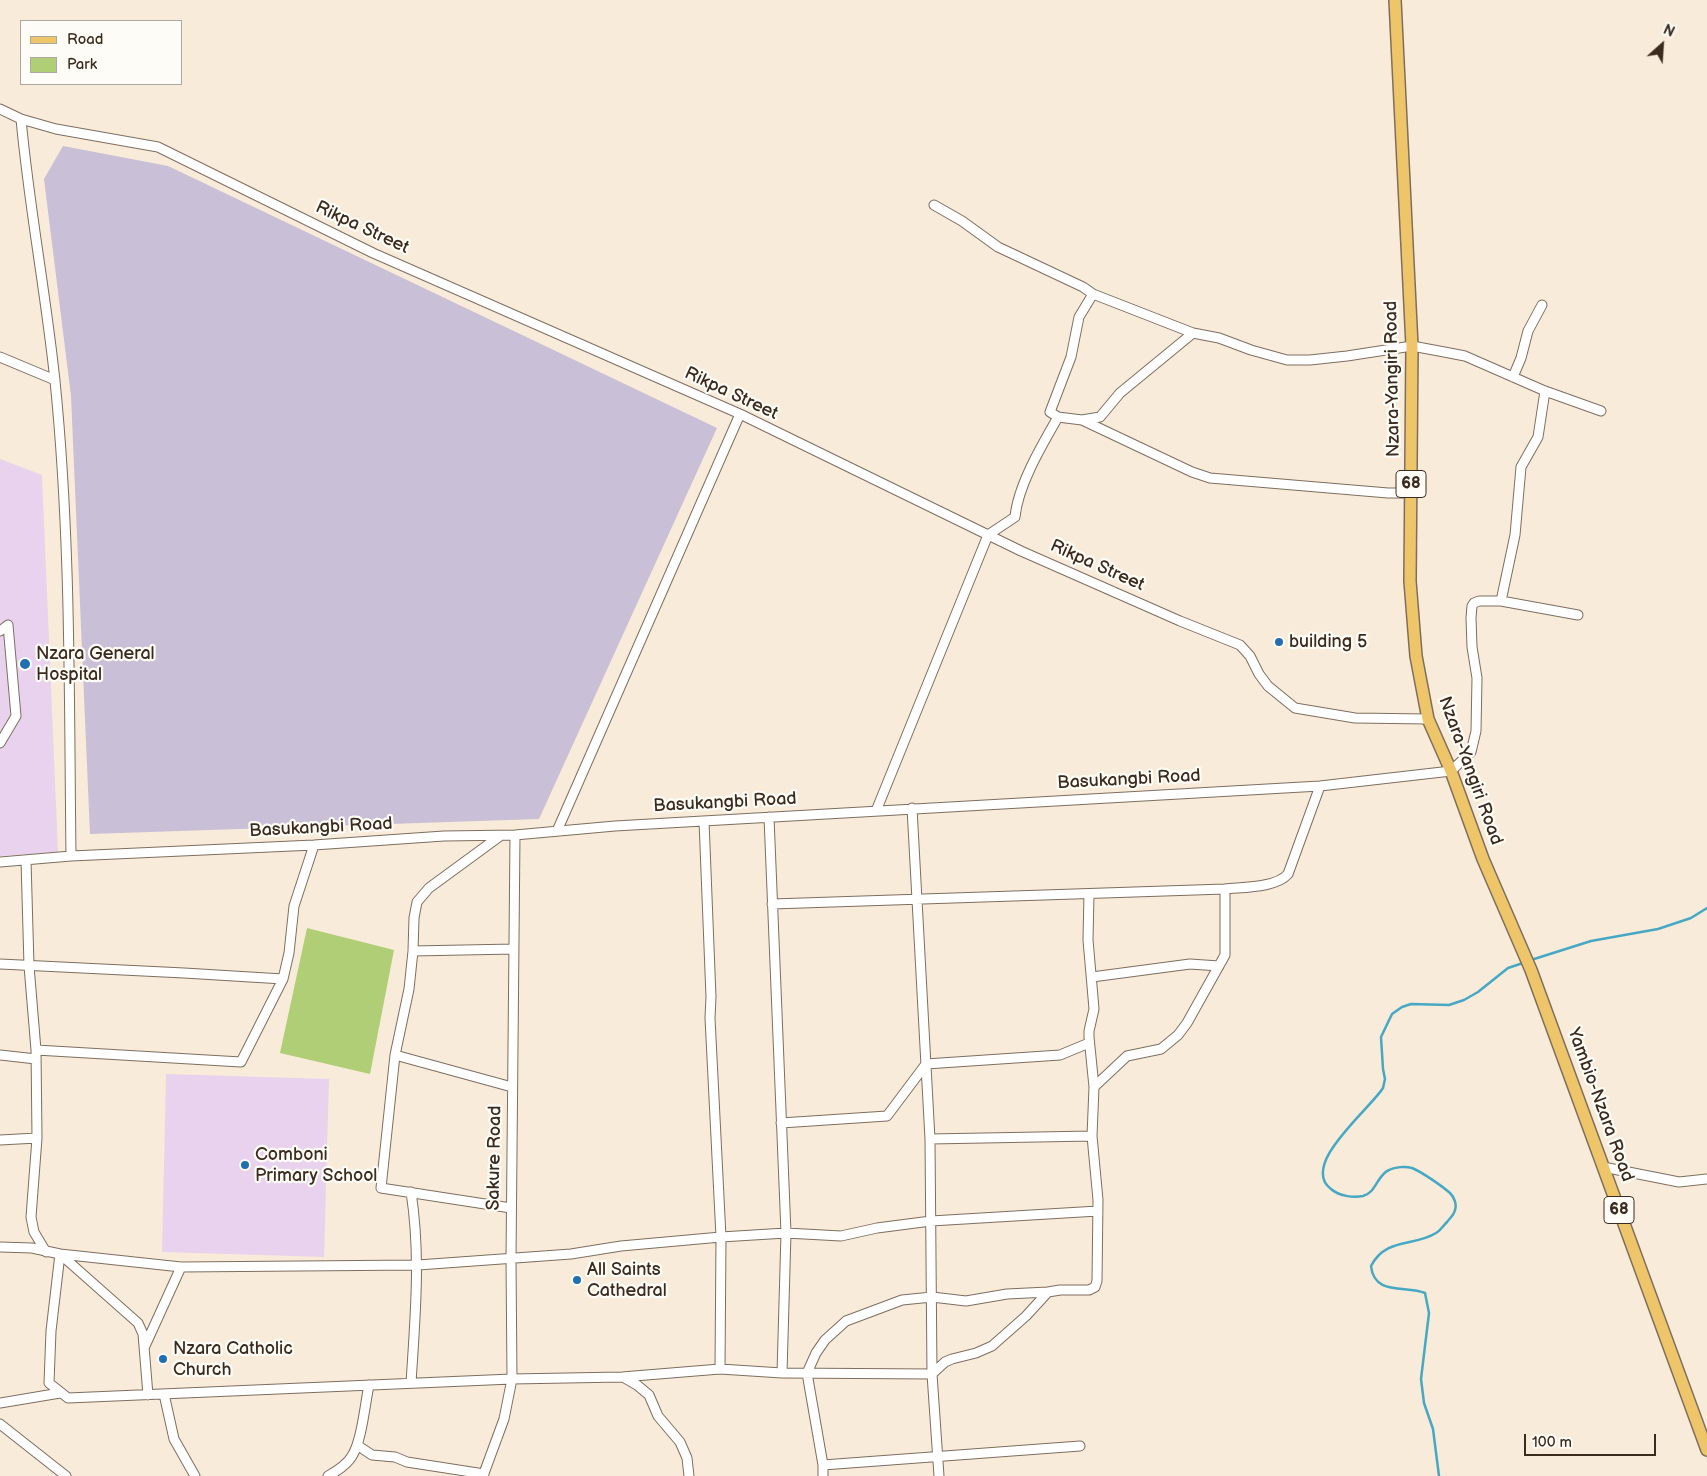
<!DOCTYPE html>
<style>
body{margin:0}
#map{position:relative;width:1707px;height:1476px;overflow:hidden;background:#f9ebd9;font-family:"Balsamiq Sans",sans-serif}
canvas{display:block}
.legend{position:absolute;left:20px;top:20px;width:162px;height:65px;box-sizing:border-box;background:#fdfcf7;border:1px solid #afa8a0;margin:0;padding:6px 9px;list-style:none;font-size:15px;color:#3b2a1e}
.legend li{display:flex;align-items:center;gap:10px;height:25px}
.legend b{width:25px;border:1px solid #afa8a0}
.north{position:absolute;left:1637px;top:20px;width:50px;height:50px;-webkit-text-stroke:4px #fdfcf7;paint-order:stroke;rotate:26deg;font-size:14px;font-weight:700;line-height:20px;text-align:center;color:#3b2a1e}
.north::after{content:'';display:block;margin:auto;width:18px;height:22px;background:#3b2a1e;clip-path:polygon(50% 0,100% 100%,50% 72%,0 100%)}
.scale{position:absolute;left:1524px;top:1434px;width:132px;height:22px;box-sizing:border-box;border:2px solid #3b2a1e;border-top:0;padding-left:6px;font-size:15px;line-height:18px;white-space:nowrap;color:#3b2a1e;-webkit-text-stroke:4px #fdfcf7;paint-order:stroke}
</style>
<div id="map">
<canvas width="1707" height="1476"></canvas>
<ul class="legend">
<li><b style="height:6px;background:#eec569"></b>Road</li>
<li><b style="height:14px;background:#b0ce75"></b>Park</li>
</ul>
<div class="north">N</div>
<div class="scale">100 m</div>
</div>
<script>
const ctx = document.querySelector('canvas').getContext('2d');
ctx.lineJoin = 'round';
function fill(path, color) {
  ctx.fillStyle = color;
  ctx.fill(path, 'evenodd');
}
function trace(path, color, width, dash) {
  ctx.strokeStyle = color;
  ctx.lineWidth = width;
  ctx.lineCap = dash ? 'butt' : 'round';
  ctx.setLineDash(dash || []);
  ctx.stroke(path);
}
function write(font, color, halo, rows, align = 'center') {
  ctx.font = font + ' "Balsamiq Sans",sans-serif';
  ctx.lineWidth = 4.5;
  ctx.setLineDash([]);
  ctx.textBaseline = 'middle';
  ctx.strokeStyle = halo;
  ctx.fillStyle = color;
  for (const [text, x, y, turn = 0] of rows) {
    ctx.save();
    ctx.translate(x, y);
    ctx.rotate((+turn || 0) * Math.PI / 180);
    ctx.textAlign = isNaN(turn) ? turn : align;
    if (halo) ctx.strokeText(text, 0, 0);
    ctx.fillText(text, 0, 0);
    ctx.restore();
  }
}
fill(new Path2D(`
 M0,459l42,16 16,377 -58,4z
 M166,1074l163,5 -5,178 -162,-5z`), '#e9d2ed');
fill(new Path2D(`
 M63,146l105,20 549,262 -178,391 -449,15 -19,-438 -27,-217z`), '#c9bfd7');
fill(new Path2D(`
 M307,928l87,22 -24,124 -90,-21z`), '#b0ce75');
trace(new Path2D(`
 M1531,960l60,-19 67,-12 33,-11 16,-10
 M1439,1476l-6,-47 -9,-26 -3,-24 8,-66 -4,-20c-19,-8 -51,3 -54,-27 15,-29 43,-19 65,-33 4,-2 7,-7 11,-11 3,-4 7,-7 8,-12 2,-6 -1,-13 -5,-17 -8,-7 -28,-21 -38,-25 -7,-2 -17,-1 -23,2 -12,5 -13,23 -26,26 -10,2 -24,0 -32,-7 -32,-24 39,-80 52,-101l2,-9 -2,-10 -2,-32 11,-23 10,-7 9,-3 38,1 15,-5 14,-8 30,-24 15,-5`), '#45a8c5', 2.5);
const minor = new Path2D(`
 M0,109l21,10 35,10 102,18 215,106 367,161 281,137 159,70 60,24 10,11 9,18 9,12 27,22 60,10 73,1
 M21,119c8,88 25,175 34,262 16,158 14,317 16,475
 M934,205l28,16 36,26 85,40 10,7 100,39
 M0,357l55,23
 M1513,377l8,-19 7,-27 14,-26
 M1058,417l-8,-5 21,-55 8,-40 14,-23
 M1082,420l110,52 18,6 178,15h23
 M1501,601l14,-66 6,-68 17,-30 7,-46
 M0,631l8,-6
 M0,743l16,-27 -8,-91
 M912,808l18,331 2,235 7,102
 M876,811l112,-276 27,-18c3,-32 27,-72 43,-100l24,3 18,-3 20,-24 73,-60 26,5 32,12 36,10h23l37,-4 65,-10 27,5 26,5 80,35 56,20
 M769,817l17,416 -4,140
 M704,821l7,176 -1,21 11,219 -1,132
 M557,831l183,-417
 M500,836l-71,52 -12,14 -3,16 -1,33 -4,38 -14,66 -14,133 130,20
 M26,860l3,106 7,84 1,88 -6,79 3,15 12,20
 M0,862l71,-6 243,-11 130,-9 71,-1 100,-9 705,-40 131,-15 20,-19 5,-21 1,-53 -5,-31 -1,-29 1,-12 2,-3 5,-2h22l77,14
 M772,904l453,-15
 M413,951l101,-2
 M0,964l184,9 99,6
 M1092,977l98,-13 29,2
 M36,1050l205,12 42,-83 6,-26 5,-47 20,-61
 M0,1055l36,4
 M395,1055l117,32
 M1094,1087l33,-31 34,-7 17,-14 9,-12 38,-68v-66c17,-2 51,-1 63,-15l32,-88
 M781,1123l106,-7 39,-52 134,-9 29,-12
 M930,1139l162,-3
 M0,1140l37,-2
 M1603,1167l76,15 28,-3
 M0,1247l32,1 28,6 121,13 237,-2 153,-11 50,-8 100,-9 65,-4 55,3 36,-8 54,-7 167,-10
 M60,1254l-9,77 -2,52 19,15 444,-19 110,-2 98,-8 62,4 150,1 13,-12 7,-3 24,-6 16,-7 34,-30 22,-24 12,-2h29l6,-3 2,-6 1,-81 -6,-64 2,-49 -5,-50v-6l5,-22 -6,-69 1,-46
 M60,1254l78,69 5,11 5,61
 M145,1346l36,-79
 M623,1377l14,8 12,10 9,21 22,26 7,16 2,18
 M411,1383c4,-64 10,-127 0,-191
 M164,1394l10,45 21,37
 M0,1403l60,-10
 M0,1424l66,52
 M357,1445l15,10 23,2 12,5 77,12
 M823,1465l257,-19
 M328,1476c9,-5 19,-11 24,-20 10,-16 13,-52 17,-71
 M483,1476l21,-57 8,-40 -1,-120 4,-424
 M823,1476v-11l-16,-92 9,-20 9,-13 21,-19 56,-21 30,-3 34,4 41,-7 41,-2`);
const major = new Path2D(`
 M1395,0l17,346 -2,235 6,75 12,63 23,52 32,88 48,111 176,480`);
trace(minor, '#7e6e5f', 11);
trace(major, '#7e6e5f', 14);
trace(minor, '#fff', 9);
trace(major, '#eec569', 11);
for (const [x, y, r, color] of [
 [1279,642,5,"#1f6fb2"],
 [25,664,6,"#1f6fb2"],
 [245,1165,5,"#1f6fb2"],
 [577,1280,5,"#1f6fb2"],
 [163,1359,5,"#1f6fb2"]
]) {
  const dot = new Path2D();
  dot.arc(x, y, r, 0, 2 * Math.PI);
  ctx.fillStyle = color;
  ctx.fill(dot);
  trace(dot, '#fdfcf7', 2);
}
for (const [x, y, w] of [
 [1411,484,30],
 [1619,1210,30]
]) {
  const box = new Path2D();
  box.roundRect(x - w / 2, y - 13.5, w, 27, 4);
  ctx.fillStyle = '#fdfcf7';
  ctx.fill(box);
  trace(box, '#3b2a1e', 1);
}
write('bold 16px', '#3b2a1e', null, [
 ["68",1411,484],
 ["68",1619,1210]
]);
write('18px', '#3b2a1e', '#fdfcf7', [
 ["Rikpa Street",362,228,25],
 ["Nzara-Yangiri Road",1393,379,-91],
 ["Rikpa Street",731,394,25],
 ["Rikpa Street",1097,566,24],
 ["Nzara-Yangiri Road",1470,771,70],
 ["Basukangbi Road",1129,780,-3],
 ["Basukangbi Road",725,803,-3],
 ["Basukangbi Road",321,828,-3],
 ["Yambio-Nzara Road",1600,1105,70],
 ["Sakure Road",495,1158,-89]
]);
write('18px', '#3b2a1e', '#fdfcf7', [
 ["building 5",1289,642],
 ["Nzara General",36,654],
 ["Hospital",36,675],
 ["Comboni",255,1155],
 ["Primary School",255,1176],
 ["All Saints",587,1270],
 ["Cathedral",587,1291],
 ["Nzara Catholic",173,1349],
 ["Church",173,1370]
], 'left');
</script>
